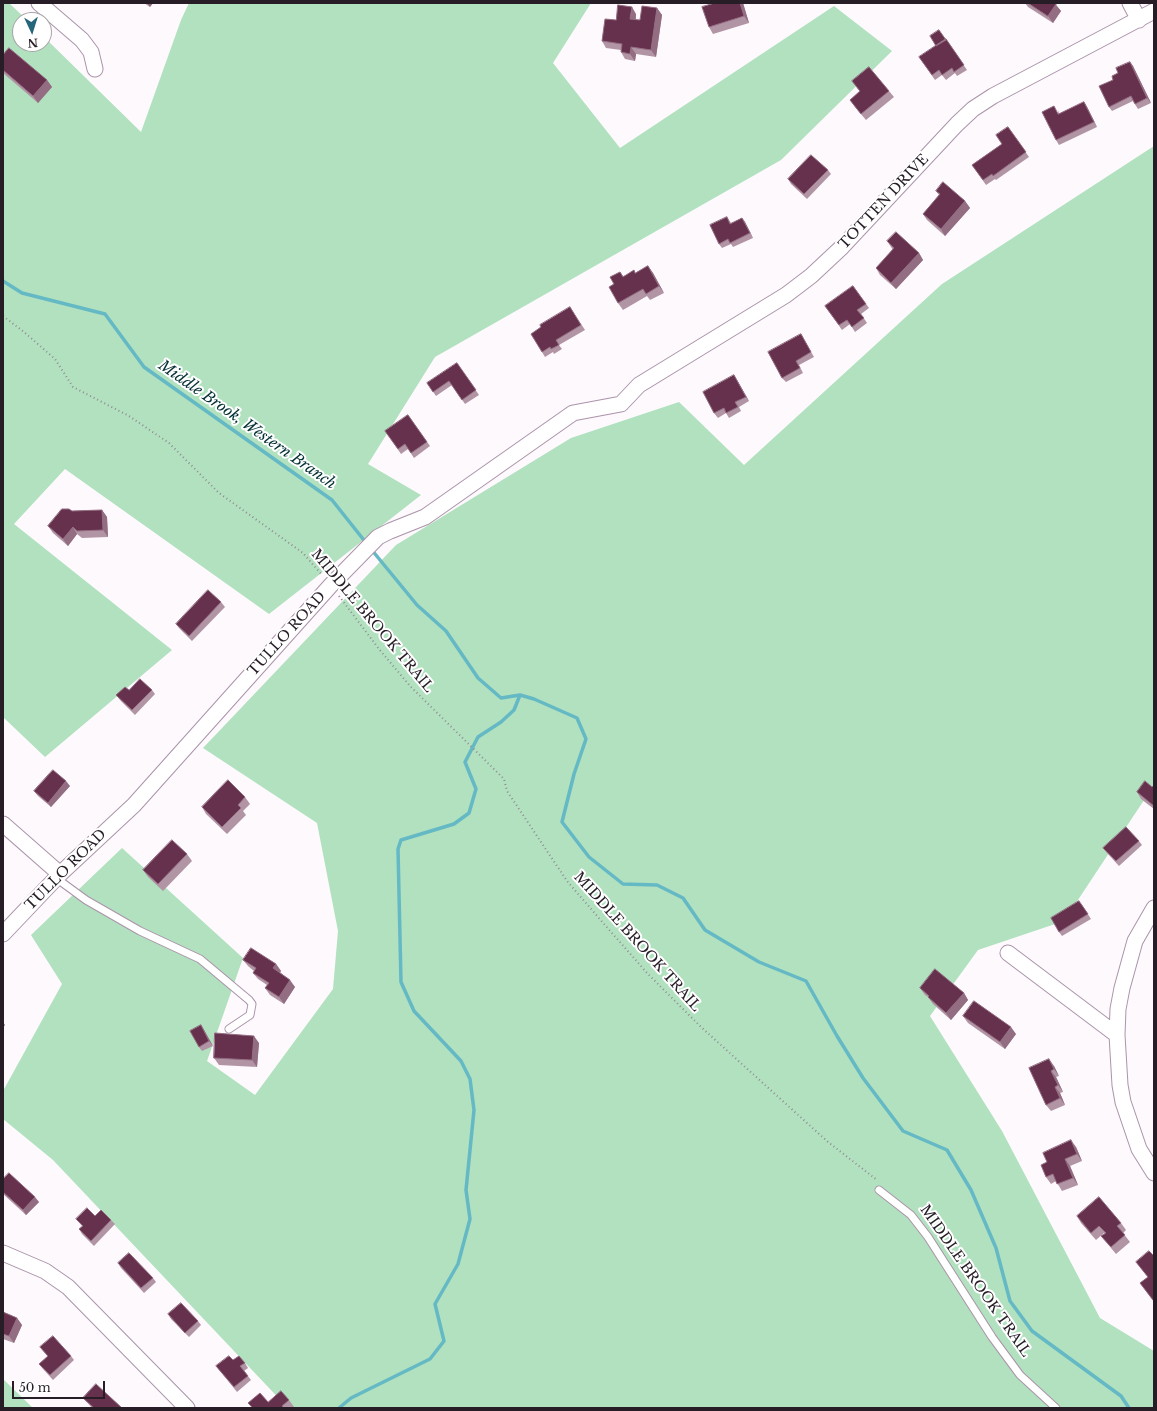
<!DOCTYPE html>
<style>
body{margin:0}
#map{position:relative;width:1157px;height:1411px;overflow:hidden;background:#fdf9fd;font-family:"Libre Baskerville",serif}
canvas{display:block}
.frame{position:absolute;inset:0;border:4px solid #261d26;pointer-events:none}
.north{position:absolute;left:12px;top:12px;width:40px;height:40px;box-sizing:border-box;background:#fff;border:1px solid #a8a5a8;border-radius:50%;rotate:176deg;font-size:11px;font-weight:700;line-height:16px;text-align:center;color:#261d26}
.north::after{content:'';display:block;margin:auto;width:14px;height:18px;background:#25667a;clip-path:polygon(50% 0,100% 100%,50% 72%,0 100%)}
.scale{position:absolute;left:12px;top:1381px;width:93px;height:18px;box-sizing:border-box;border:2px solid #261d26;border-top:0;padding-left:5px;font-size:12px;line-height:14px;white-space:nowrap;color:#261d26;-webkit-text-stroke:3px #fff;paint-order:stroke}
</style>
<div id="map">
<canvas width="1157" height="1411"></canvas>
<div class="frame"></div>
<div class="north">N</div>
<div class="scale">50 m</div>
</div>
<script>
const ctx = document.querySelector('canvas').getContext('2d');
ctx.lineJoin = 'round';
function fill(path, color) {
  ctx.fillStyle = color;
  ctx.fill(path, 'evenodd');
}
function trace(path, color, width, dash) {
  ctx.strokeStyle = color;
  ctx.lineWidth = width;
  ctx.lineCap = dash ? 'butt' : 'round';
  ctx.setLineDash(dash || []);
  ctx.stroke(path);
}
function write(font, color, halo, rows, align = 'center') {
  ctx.font = font + ' "Libre Baskerville",serif';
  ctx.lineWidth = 4;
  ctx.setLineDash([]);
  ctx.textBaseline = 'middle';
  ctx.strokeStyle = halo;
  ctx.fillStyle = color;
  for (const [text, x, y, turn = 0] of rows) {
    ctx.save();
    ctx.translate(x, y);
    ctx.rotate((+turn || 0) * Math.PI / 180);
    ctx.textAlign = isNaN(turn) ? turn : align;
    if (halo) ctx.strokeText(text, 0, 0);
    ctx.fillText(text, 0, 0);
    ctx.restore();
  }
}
fill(new Path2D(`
 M3,3h6l18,17h-7v24h24v-7l97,95 40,-112 8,-17h402l-38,60 67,85 214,-142 58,45 -111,109 -346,197 -67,107 53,31 -152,119 -204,-145 -51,55 158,126 -127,107 -42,-40z
 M1154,146v639l-90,136 -86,29 -48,66 72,115 98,187 54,33v57h-866l-235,-248 -50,-41v-28l59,-107 -31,-49 91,-87 121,110 -36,103 48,34 78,-106 5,-58 -21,-108 -114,-75 193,-203 175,-107 108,-36 65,63 198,-181z
 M3,1379l30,29h-30z`), '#b1e1bf');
trace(new Path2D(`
 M3,281l19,12 83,21 39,53 188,133 35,44
 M371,549l46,56 29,26 32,47 23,20 19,-3 14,4 43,19 9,21 -12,35 -12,48 27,35 34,27 34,1 26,13 22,32 54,32 47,19 31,55 26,42 40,53 44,19 24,40 25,58 14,53 22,30 89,65 8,12
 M339,1408l12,-10 79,-39 14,-18 -9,-37 23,-40 12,-45 -4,-29 8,-80 -4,-31 -9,-18 -47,-50 -13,-29 -3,-133 3,-9 53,-16 15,-11 7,-24 -11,-27 13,-25 23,-15 13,-12 6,-15`), '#64b9c5', 3.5);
const service = new Path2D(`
 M56,878l30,22 54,31 60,28 49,41 3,4 -2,11 -21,14
 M879,1190l32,25 17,22 64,100 28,38 36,33`);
const minor = new Path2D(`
 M39,3l43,37 9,12 4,17
 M1130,3l9,17
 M3,824l57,50
 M3,934l57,-60 74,-69 197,-220 47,-48 12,-6 35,-14 148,-104 48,-9 18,-19 147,-90 25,-19 31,-29 115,-123 16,-15 20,-13 161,-85
 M1008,953l109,82 3,50 3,17 16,47 15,24
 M1117,1035l1,-26 4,-21 13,-47 19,-33
 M3,1253l42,18 23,16 119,121`);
trace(service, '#ab94aa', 9);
trace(minor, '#ab94aa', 17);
trace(new Path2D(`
 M3,316l21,16 31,27 18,28 56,29 40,27 50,50 84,60 19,22
 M339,596l40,53 31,37 94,93 3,12 60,90 31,36 49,56 54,54 127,115 49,38`), '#928b92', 2, [1, 3]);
trace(service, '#fff', 7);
trace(minor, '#fff', 15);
fill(new Path2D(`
 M144,3h9l-3,4z
 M715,3h28l6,20 -36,11 -4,-7z
 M1025,3h32l-1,2 5,6 -8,12 -25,-16z
 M657,8l5,7 -6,42 -20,-3 -1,7 -10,-2 -4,-7v-2l-15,-2 -4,-7 14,-21 20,-6v6h4z
 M946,39l21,31 -10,6 -2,-3 -9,7 -4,-5 -7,5 -16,-23z
 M3,55l44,25 5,7 -14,16 -35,-30z
 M1130,62l3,4 18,37 -13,6 -5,-8 -21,10 -3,-4 4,-27 5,-7z
 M852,81l37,10 5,6 -28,23 -11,-13 -5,-7 10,-8z
 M1084,102l3,5 10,20 -38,18 -3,-5 2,-30 1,4z
 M1008,127l21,30 -33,23 -1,-1 -9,6 -14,-20 30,-21z
 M828,170l3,4 -24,25 -16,-15 -3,-5z
 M936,191l29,10 5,7 -25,28 -18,-16 -4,-6 16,-19z
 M727,217l4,6 11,-5 3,4 8,16 -20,9 -2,-3 -9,4 -3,-4z
 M887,241l32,12 4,7 -27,29 -16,-14 -4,-7 17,-18z
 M648,266l5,7 11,20 -14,7 -3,-4 -24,14 -5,-7 -4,-19 6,-12 3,4 13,-3z
 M853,286l16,22 -8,6 6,9 -12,9 -5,-8 -8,6 -17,-24z
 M570,307l15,23 -26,15 3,4 -8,5 -1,-2 -8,5 -3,-5 -1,-25z
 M801,334l13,23 -15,8 4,8 -17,9 -4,-4z
 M457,363l22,32 -14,9 -13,-19 -16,11 -9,-13z
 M734,375l15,26 -10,6 2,4 -12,7 -3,-5 -8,5 -4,-5z
 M408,415l22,31 -16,12 -6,-9 -7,5 -16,-23z
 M102,510l5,7 1,20 -26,1 -5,-4 -9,12 -15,-13 -5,-7 24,-15z
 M221,602l4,5 -33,34 -13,-13 -3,-4z
 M129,690h23l3,4 -20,21 -15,-15 -4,-5z
 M1154,785v24l-13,-10 -4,-7 15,-5z
 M70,786l-19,21 -13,-11 -4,-5z
 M245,797l5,7 -7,7 3,4 -19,19 -21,-20 -4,-7z
 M1139,841l3,4 -23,21 -13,-14 -3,-4z
 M187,854l5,7 -29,30 -15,-14 -5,-7z
 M1082,905l9,14 -29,17 -3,-4z
 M243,960l33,4 5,7 -1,1 15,15 -11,17 -14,-9 -5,-7 2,-3 -9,-6 -5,-6 1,-2 -6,-5z
 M920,988l44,5 4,7 -17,20 -18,-16 -5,-7 -3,-2z
 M963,1016l53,18 -11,15 -37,-26z
 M201,1025l3,5 9,16 -11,5 -3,-4z
 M259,1043l-2,24 -38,-2 -5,-7z
 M1054,1066l5,10 -3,1 7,15 -3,1 5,12 -14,6 -5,-6 -17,-37z
 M1076,1147l6,14 -12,5 8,19 -16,6 -6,-10 -5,3 -5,-7z
 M3,1179l36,23 -13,13 -23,-21z
 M95,1216l16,4 4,4 -21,22 -12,-12 -3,-5 3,-3 -6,-7z
 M1077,1216l44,7 5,7 -3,3 7,9 -14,12 -15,-18 4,-2 -1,-1 -8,7 -15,-17z
 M1154,1256v46l-14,-19 8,-6 -12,-15z
 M118,1263l35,15 3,4 -12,11 -23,-25z
 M3,1312l14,6 5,7 -8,18 -11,-4z
 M168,1314l30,7 3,4 -12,12 -18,-18z
 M40,1347l31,9 3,4 -21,20 -10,-11 -4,-5 9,-7z
 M233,1360l12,3 3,5 -4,3 7,9 -14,12 -21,-26z
 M83,1398l39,10h-30l-5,-6z
 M289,1400l5,7 -1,1h-41l-4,-5 20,-1z`), '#b295a5');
fill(new Path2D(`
 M147,3h6l-3,4z
 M740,3h3l6,20 -5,-7z
 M1051,3h6l-1,2 5,6 -8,12 -5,-7z
 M632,7l4,7 -1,12 -5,-7z
 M657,8l5,7 -6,42 -5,-7z
 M631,47l5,7 -1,7 -5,-7z
 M1130,62l3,4 18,37 -4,-5z
 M47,80l5,7 -14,16 -5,-7z
 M1084,102l3,5 10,20 -3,-5z
 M965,201l5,7 -25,28 -4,-7z
 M742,218l3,4 8,16 -3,-5z
 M919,253l4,7 -27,29 -5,-6z
 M648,266l5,7 11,20 -5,-7z
 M734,375l3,5 12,21 -3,-4z
 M102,510l5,7 1,20 -5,-7z
 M73,527l4,7 -9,12 -5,-7z
 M66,781l4,5 -19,21 -3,-4z
 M276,964l5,7 -3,4 -5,-7z
 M290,980l5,7 -11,17 -5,-7z
 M964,993l4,7 -17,20 -5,-7z
 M3,1022l2,3 -2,3z
 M201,1025l3,5 9,16 -4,-5z
 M1011,1027l5,7 -11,15 -5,-7z
 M254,1036l5,7 -2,24 -5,-7z
 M1049,1059l5,7 5,10 -5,-7z
 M1051,1071l5,6 7,15 -5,-7z
 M1055,1087l5,6 5,12 -5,-7z
 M1071,1140l5,7 6,14 -5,-7z
 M1065,1159l5,7 8,19 -5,-7z
 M35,1197l4,5 -13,13 -3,-5z
 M17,1318l5,7 -8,18 -5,-7z`), '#936d82');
const building = new Path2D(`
 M715,3h25l4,13 -35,11 -7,-20z
 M1028,3h26l2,1 -8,12z
 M618,5l14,2 -2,12 10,1 2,-14 15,2 -6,42 -20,-3 -1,7 -9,-2 1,-8 -20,-3 3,-22 11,1z
 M939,30l7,10 -10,6 -6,-10z
 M946,39l18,26 -10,7 -2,-4 -10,7 -3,-5 -7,5 -13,-18z
 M9,48l38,32 -14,16 -30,-26v-15z
 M1130,62l17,36 -12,6 -4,-8 -22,11 -10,-21 14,-6 -1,-4 6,-3 -2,-5z
 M869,67l20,24 -28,23 -11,-14 10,-9 -8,-10z
 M1084,102l10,20 -38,18 -14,-28 12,-6 4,8z
 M1008,127l18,25 -33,24 -1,-2 -9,6 -11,-15 30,-21 -6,-9z
 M811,155l17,15 -24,24 -16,-15z
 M943,182l22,19 -24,28 -18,-15 17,-20 -4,-3z
 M727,217l3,7 12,-6 8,15 -20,10 -2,-4 -9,5 -9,-19z
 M896,232l23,21 -28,30 -15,-15 18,-20 -7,-7z
 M648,266l11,20 -13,8 -3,-5 -25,14 -9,-16 5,-3 -4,-7 10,-5 3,5 11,-7 1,3z
 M853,286l13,18 -9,6 7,8 -12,9 -5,-7 -8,5 -14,-19z
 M570,307l11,18 -25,15 3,5 -8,4 -1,-2 -8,5 -11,-18 10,-7 -1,-2z
 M801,334l10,18 -15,9 4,7 -18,10 -14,-26z
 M457,363l19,27 -14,10 -13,-19 -16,11 -6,-9z
 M734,375l12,22 -11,5 3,5 -12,6 -2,-5 -10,5 -11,-21z
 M408,415l19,27 -16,11 -6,-9 -7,5 -13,-18z
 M62,509h7l3,2 30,-1 1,20 -26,1 -4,-4 -10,12 -15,-13z
 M208,590l13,12 -32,34 -13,-12z
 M140,679l12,11 -20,20 -16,-15 9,-8 4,3z
 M53,770l13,11 -18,22 -14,-12z
 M228,780l17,17 -7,8 3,3 -19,19 -20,-20z
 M1145,781l7,6 2,-2v21l-17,-14z
 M1126,827l13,14 -23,20 -13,-13z
 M172,840l15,14 -29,30 -15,-14z
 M1079,901l9,13 -29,18 -8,-14z
 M251,948l25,16 -3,4 17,12 -11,17 -14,-9 4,-5 -16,-10 3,-5 -13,-8z
 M935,969l29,24 -18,20 -18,-16 1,-1 -9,-8z
 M974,1001l37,26 -11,15 -37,-26z
 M201,1025l8,16 -10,6 -9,-16z
 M215,1033l39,3 -2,24 -38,-2z
 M1049,1059l5,10 -3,2 7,14 -3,2 5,11 -14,7 -17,-37z
 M1071,1140l6,14 -12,5 8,19 -16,6 -4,-10 -7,3 -5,-12 6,-3 -4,-9z
 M9,1173l26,24 -12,13 -20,-18v-13z
 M1099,1197l22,26 -4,3 8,9 -14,12 -10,-11 5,-3 -7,-7 -8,7 -14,-17z
 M87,1208l8,8 6,-6 10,10 -20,21 -12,-12 4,-3 -7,-7z
 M1149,1251l5,5v44h-1l-13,-17 8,-6 -12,-15z
 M129,1253l24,25 -12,10 -23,-25z
 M181,1303l17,18 -13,12 -17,-19z
 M3,1312l14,6 -8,18 -6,-2z
 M53,1336l18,20 -21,19 -11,-11 9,-8 -8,-9z
 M229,1356l4,4 6,-4 6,7 -5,3 8,10 -14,11 -18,-21z
 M96,1384l26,24h-28l-11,-10z
 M281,1391l8,9 -7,6 2,2h-31l-5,-5 12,-10 8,9z`);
fill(building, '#66314d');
trace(building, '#936d82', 1);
write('14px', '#261d26', '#fff', [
 ["TOTTEN DRIVE",884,202,-47],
 ["MIDDLE BROOK TRAIL",372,621,50],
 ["TULLO ROAD",287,634,-48],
 ["TULLO ROAD",66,870,-45],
 ["MIDDLE BROOK TRAIL",637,942,48],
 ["MIDDLE BROOK TRAIL",975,1281,55]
]);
write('italic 15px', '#053036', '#fff', [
 ["Middle Brook, Western Branch",247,425,35]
]);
</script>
